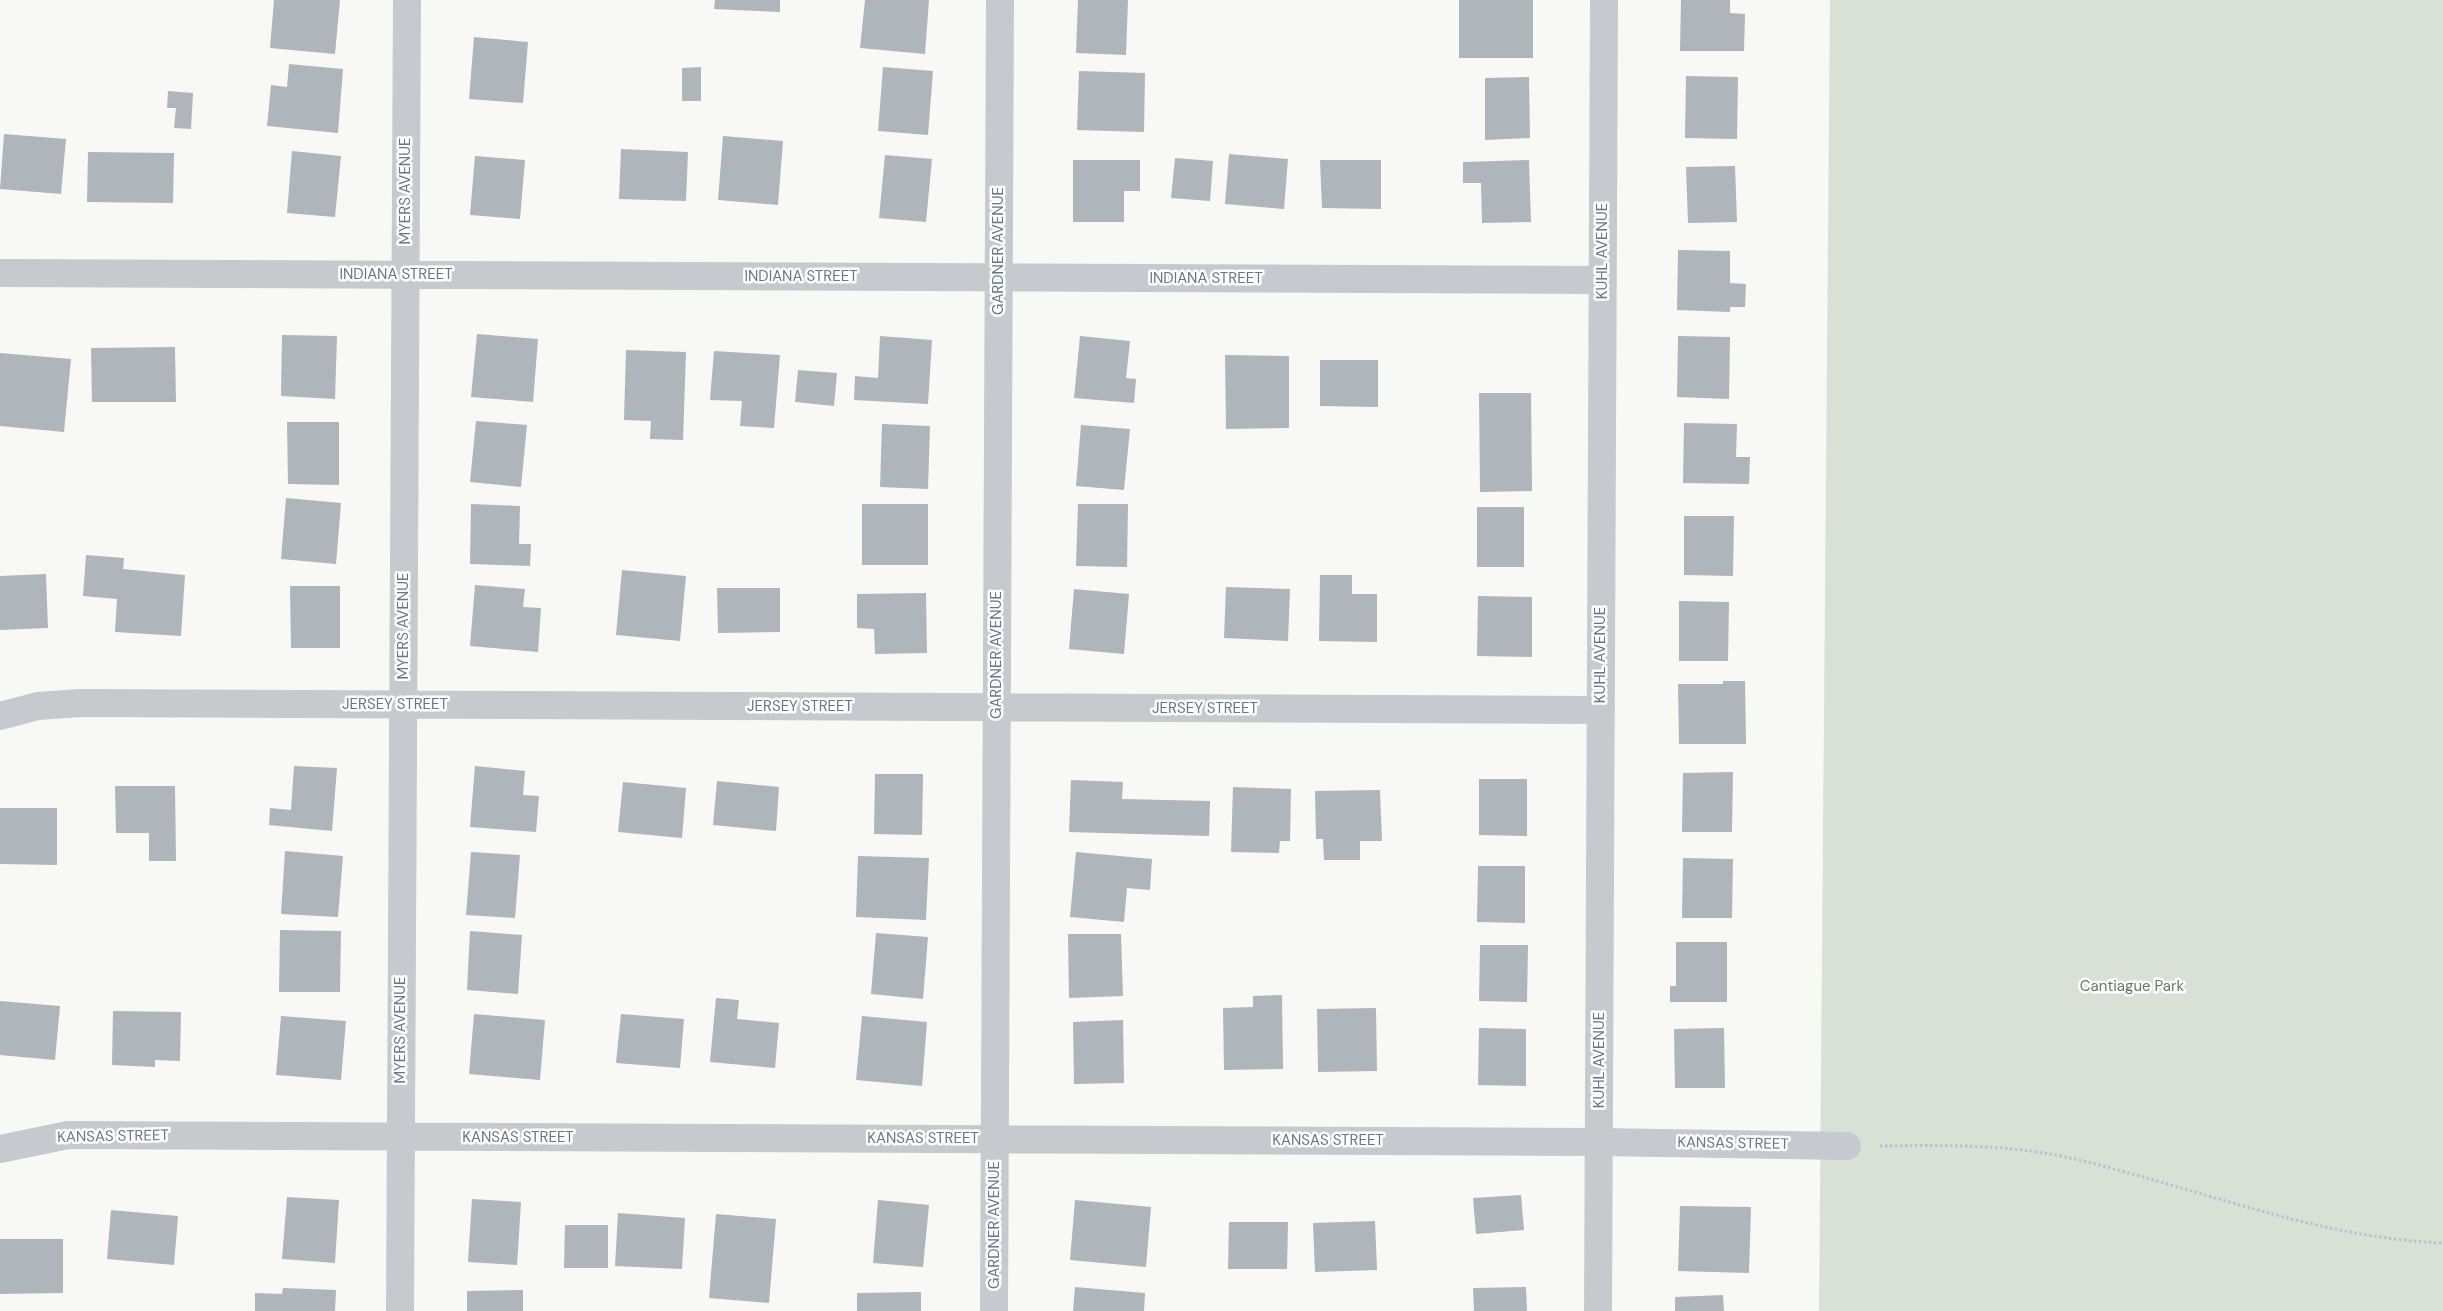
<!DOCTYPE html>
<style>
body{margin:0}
canvas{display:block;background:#f8f8f5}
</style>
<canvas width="2443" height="1311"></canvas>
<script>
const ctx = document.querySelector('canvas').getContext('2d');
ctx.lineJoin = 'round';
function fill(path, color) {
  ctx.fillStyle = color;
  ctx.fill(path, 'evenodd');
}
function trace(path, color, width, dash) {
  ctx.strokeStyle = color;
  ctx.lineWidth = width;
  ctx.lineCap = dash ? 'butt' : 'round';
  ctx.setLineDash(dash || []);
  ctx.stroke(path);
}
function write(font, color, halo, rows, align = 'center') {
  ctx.font = font + ' "DM Sans",sans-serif';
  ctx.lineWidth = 5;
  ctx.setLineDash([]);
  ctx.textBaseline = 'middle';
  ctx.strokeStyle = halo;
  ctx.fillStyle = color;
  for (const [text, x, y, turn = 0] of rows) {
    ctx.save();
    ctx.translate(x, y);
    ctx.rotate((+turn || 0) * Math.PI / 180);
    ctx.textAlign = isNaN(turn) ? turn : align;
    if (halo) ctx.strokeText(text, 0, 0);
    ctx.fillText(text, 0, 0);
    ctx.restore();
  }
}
fill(new Path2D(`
 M1830,0h613v1311h-624z`), '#d9e0d6');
fill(new Path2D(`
 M274,0h66l-5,54 -65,-6z
 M715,0h65v12l-66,-3z
 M865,0h64l-4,54 -65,-6z
 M1078,0h50l-2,55 -50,-2z
 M1459,0h74v58h-74z
 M1681,0h49v13l15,1 -1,37h-64z
 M474,37l54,5 -5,61 -54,-4z
 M289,64l54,5 -5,64 -71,-7 4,-41 16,2z
 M701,67v34h-19v-33z
 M883,67l50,4 -5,64 -50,-4z
 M1079,71l66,2 -1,59 -67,-2z
 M1686,76l52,1 -1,62 -52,-1z
 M1529,77l1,61 -45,2v-62z
 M168,91l25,2 -2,36 -17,-1 2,-20h-9z
 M4,134l62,5 -5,55 -61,-5z
 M723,136l60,5 -5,64 -60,-5z
 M621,149l67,3 -2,49 -67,-2z
 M292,151l49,5 -6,61 -48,-4z
 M88,152l86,1 -1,50 -86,-1z
 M1229,154l59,5 -4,50 -59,-5z
 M885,155l47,4 -6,63 -47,-4z
 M475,156l50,4 -5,59 -50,-4z
 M1175,158l38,3 -3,40 -39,-3z
 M1073,160h67v31h-16v31h-51z
 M1320,160h61v49l-59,-1z
 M1529,160l2,62 -49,1 -1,-40h-18v-21z
 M1735,166l2,56 -49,1 -2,-56z
 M1678,250l52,1v32l16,1 -1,23h-15v5l-53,-2z
 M477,334l61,5 -5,63 -62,-5z
 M282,335l55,1 -2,63 -54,-3z
 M880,336l52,4 -4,64 -74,-4 1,-24 23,2z
 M1080,336l50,5 -4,37 10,1 -2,24 -60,-5z
 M1678,336l52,1 -1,62 -52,-2z
 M175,347l1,55h-84l-1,-54z
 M626,350l60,2 -3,88 -33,-1 1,-18 -27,-1z
 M714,351l66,4 -6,73 -34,-2 2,-25 -32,-1z
 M0,353l71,6 -7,73 -64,-6z
 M1225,355l64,1v72l-63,1z
 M1320,360h58v47l-58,-1z
 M798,370l39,3 -3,33 -39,-4z
 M1479,393h52l1,98 -52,1z
 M476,421l51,4 -6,62 -51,-5z
 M287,422h52v63l-51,-1z
 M1684,423l53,1 -1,33h14l-1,27 -66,-1z
 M882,424l48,2 -2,63 -48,-2z
 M1081,425l49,4 -6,61 -48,-4z
 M286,498l55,5 -5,61 -55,-5z
 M471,504l49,2 -1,38h12l-1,22 -60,-2z
 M862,504h66v61h-66z
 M1078,504h50l-1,63 -51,-1z
 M1477,507h47v60h-47z
 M1684,516h50l-1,60 -49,-1z
 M86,555l38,3 -1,11 62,6 -4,61 -66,-4 2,-33 -34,-3z
 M622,570l64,6 -6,65 -64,-6z
 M46,574l2,54 -48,2v-54z
 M1320,575h32v19h25v48l-58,-1z
 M475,585l50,4 -2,18 18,1 -3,44 -68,-6z
 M290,586h50v62h-49z
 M1226,587l64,2 -2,52 -64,-3z
 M717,588h63v44l-62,1z
 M1074,589l55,5 -5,60 -55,-5z
 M926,593l1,60 -52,1 -1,-25 -17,-1v-34z
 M1478,596l54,1v60l-55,-1z
 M1679,601l50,1 -1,59h-49z
 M1723,681h22l1,63h-67l-1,-60h45z
 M294,766l43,2 -5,63 -63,-6 1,-17 21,2z
 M475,766l50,5 -2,24 16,1 -3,36 -66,-5z
 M1733,772l-1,60h-50l1,-59z
 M875,774h48l-1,61 -48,-1z
 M1479,779h48v57l-48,-1z
 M1071,780l52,2 -1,17 88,2 -1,35 -140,-4z
 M717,781l62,6 -3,44 -63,-6z
 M623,782l63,6 -4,50 -64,-6z
 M115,786h60l1,75h-27v-28h-33z
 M1233,787l58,2 -1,52h-10l-1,12 -48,-1z
 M1380,790l2,51h-22v19h-36l-1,-21h-7l-1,-48z
 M0,808h57v57l-57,-1z
 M285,851l58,5 -5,61 -57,-3z
 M471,852l49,3 -5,63 -49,-3z
 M1076,852l76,7 -2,31 -23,-2 -3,34 -54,-5z
 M858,856l71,2 -3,62 -70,-3z
 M1683,858l50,1 -1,59h-50z
 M1478,866h47v57l-48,-1z
 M280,930l61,1 -1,61h-61z
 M470,931l52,4 -4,59 -51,-4z
 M876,933l52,4 -5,62 -52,-5z
 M1068,934h53l2,62 -54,2z
 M1676,942h51v60h-57v-16h6z
 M1480,945h48l-1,57 -48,-1z
 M1282,995l1,74 -59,1 -1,-62 30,-1v-11z
 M716,998l23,2 -2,19 42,4 -4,45 -65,-6z
 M0,1001l60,5 -5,54 -55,-5z
 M1376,1008l1,63 -59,1 -1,-63z
 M113,1011l68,1 -1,49 -25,-1v7l-43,-2z
 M474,1014l71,6 -5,60 -71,-6z
 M621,1014l63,5 -4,49 -64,-5z
 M281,1016l65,5 -5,59 -65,-5z
 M862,1016l65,6 -5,64 -66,-6z
 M1123,1020l1,63 -50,1 -1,-62z
 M1479,1028l47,1v57l-48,-1z
 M1724,1028l1,60h-50l-1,-59z
 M1521,1195l3,35 -48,4 -3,-36z
 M287,1197l52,3 -4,63 -53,-4z
 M472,1199l49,3 -4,63 -49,-3z
 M878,1200l51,5 -6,62 -50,-4z
 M1075,1200l76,7 -5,60 -76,-7z
 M1680,1206l71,1 -2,66 -71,-2z
 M111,1210l67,6 -4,49 -67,-6z
 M618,1213l67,5 -3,51 -67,-3z
 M716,1214l60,5 -7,84 -60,-5z
 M1375,1221l2,49 -62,2 -2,-49z
 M1229,1222h59l-1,47h-59z
 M565,1225h43v43h-44z
 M0,1239h63v54l-63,1z
 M1075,1287l70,6 -1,18h-71z
 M1526,1287l1,24h-53l-1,-23z
 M283,1288l53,2 -1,21h-80v-18l27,1z
 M523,1290v21h-56v-20z
 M921,1292v19h-64v-18z
 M1723,1295l1,16h-49v-14z`), '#aeb6bc');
trace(new Path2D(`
 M1880,1146c66,-1 134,-2 199,14 121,29 239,78 364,83`), '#bfc2c4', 3, [2.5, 2.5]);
trace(new Path2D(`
 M0,273l1603,7
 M0,716l38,-10 42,-3 1521,7
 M0,1149l68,-14 1531,7 248,4
 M400,1311l7,-1311
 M994,1311l6,-1311
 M1598,1311l6,-1311`), '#c6c9cd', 28);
write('15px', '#657688', '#fff', [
 ["MYERS AVENUE",406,191,-90],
 ["GARDNER AVENUE",999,251,-90],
 ["KUHL AVENUE",1603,251,-90],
 ["INDIANA STREET",396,275],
 ["INDIANA STREET",801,277],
 ["INDIANA STREET",1206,279],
 ["MYERS AVENUE",404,626,-90],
 ["GARDNER AVENUE",997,655,-90],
 ["KUHL AVENUE",1601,655,-90],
 ["JERSEY STREET",395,705],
 ["JERSEY STREET",800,707],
 ["JERSEY STREET",1205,709],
 ["MYERS AVENUE",401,1030,-90],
 ["KUHL AVENUE",1600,1060,-90],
 ["KANSAS STREET",113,1137,-1],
 ["KANSAS STREET",518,1138],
 ["KANSAS STREET",923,1139],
 ["KANSAS STREET",1328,1141],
 ["KANSAS STREET",1733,1144,1],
 ["GARDNER AVENUE",995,1225,-90]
]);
write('15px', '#647961', '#fff', [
 ["Cantiague Park",2132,987]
]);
</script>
